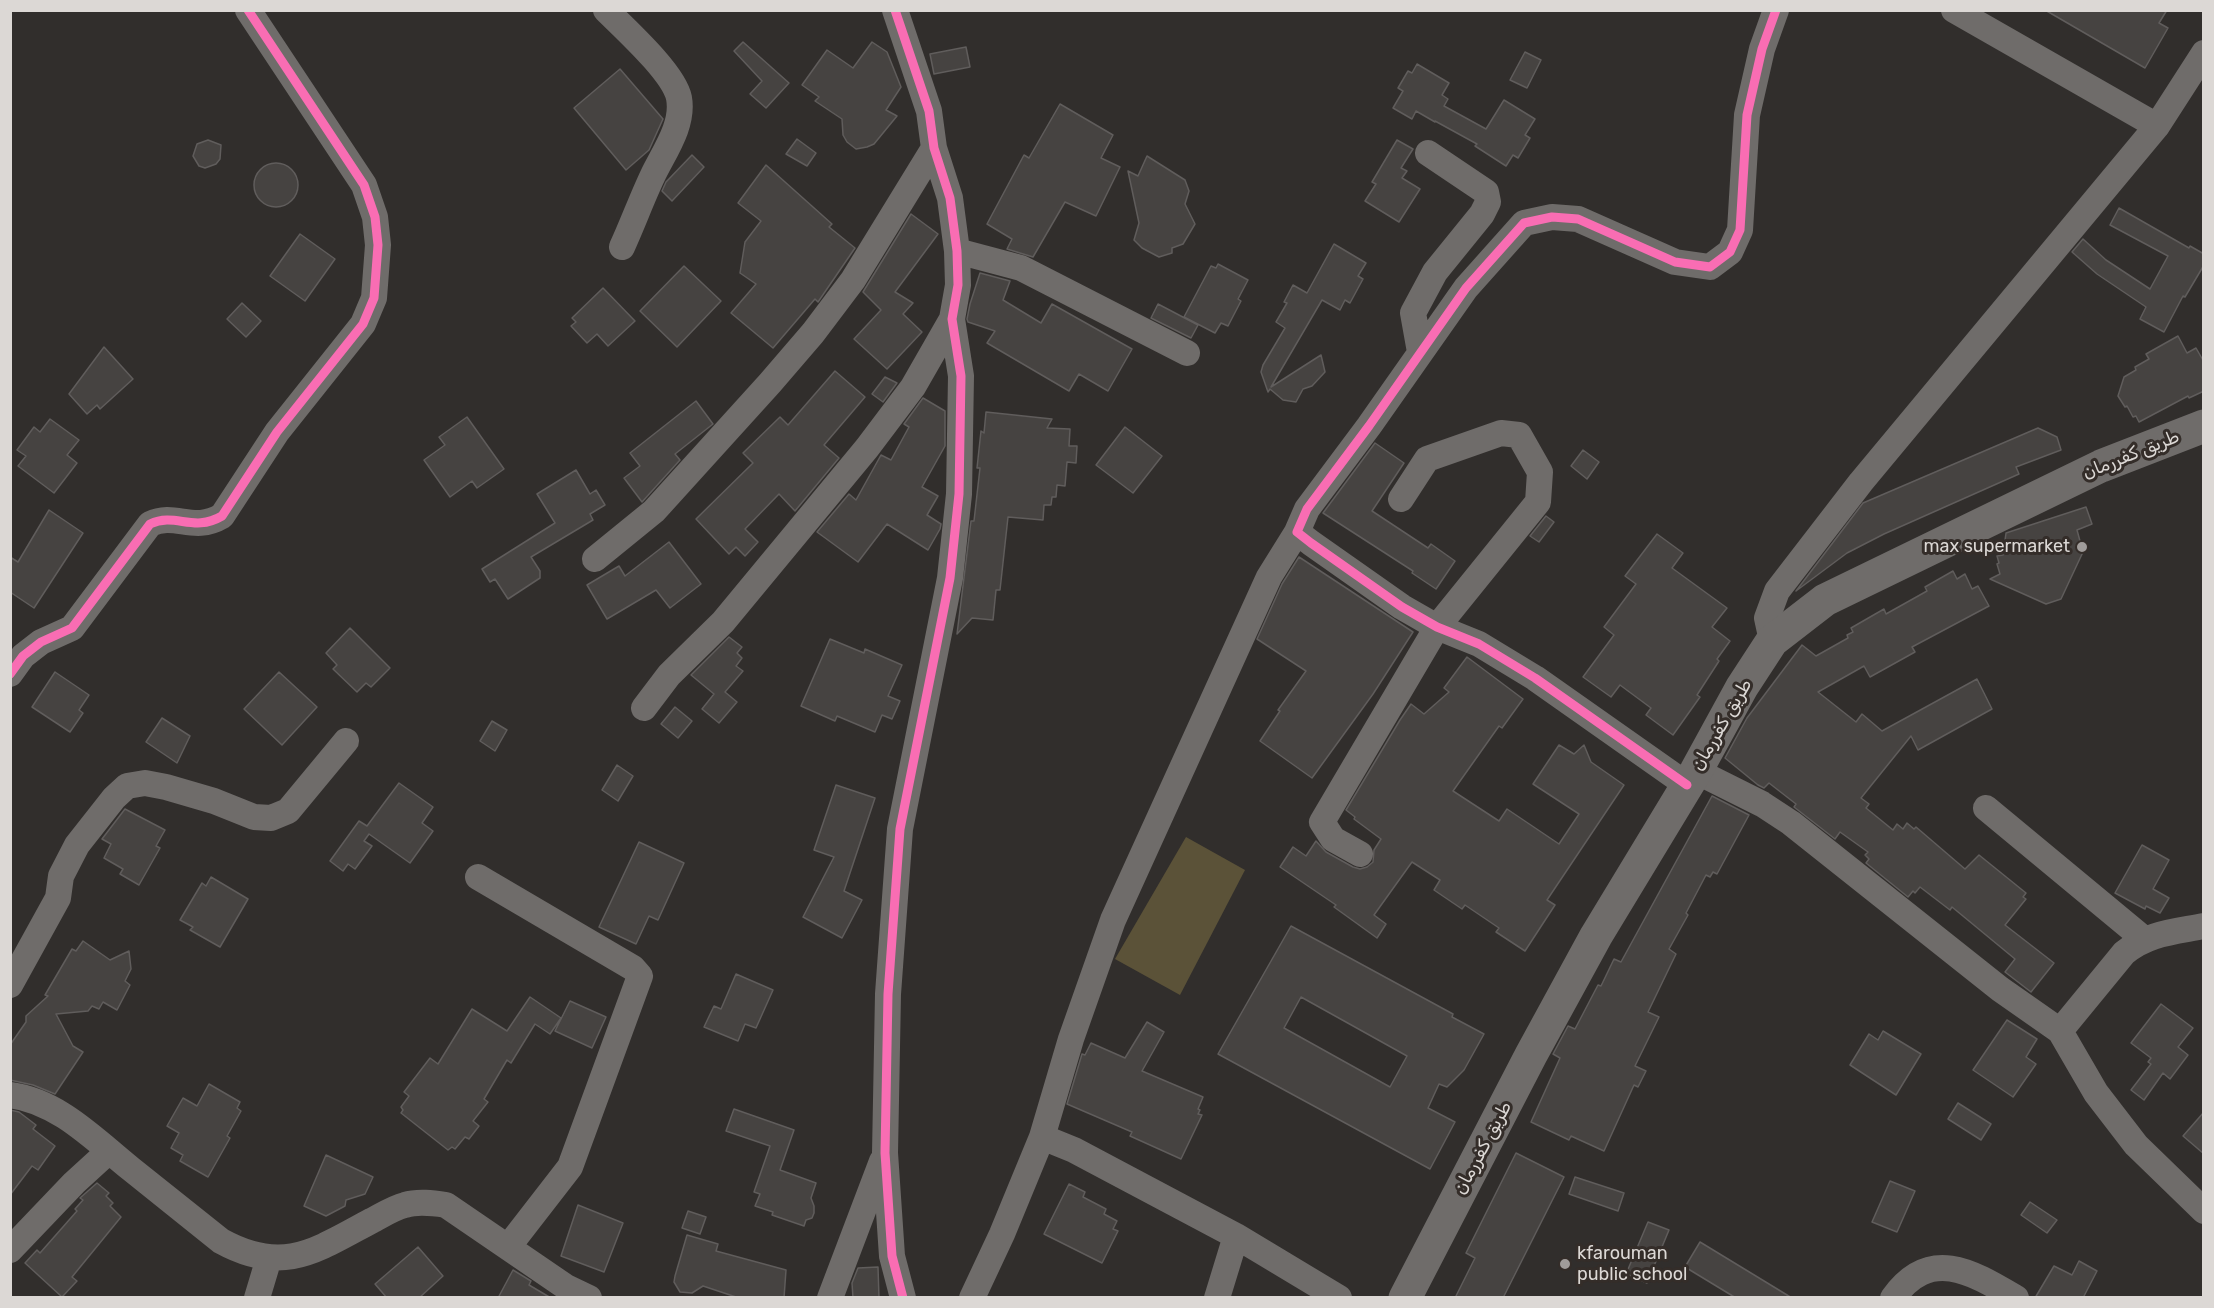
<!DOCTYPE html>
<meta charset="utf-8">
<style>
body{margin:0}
#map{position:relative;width:2214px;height:1308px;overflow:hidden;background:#312e2c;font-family:Rubik,sans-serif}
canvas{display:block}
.frame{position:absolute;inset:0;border:12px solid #dcd8d5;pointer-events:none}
</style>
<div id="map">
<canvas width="2214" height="1308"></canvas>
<div class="frame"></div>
</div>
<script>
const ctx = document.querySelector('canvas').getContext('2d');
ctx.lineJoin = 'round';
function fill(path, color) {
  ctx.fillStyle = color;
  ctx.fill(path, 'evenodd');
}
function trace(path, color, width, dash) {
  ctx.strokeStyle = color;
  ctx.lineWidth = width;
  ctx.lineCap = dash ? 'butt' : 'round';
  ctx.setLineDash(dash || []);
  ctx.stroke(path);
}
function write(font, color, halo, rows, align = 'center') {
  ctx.font = font + ' Rubik,"Noto Sans Arabic",sans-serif';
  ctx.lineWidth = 6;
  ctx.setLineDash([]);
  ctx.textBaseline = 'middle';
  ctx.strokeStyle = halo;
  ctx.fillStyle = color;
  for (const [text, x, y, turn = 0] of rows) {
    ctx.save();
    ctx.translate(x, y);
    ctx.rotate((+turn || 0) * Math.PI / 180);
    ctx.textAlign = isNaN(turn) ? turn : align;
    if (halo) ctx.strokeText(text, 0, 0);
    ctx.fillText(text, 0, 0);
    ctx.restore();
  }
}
fill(new Path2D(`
 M1186,837l59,33 -65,125 -65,-36z`), '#5b5238');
const building = new Path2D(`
 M2045,10h122l-8,13 9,5 -23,40z
 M743,42l46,41 -23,25 -16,-14 12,-13 -28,-30z
 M872,42l15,10 14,35 -15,23 11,6 -23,28 -7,3 -11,2 -9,-7 -4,-7 -1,-16 -27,-18 4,-4 -17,-12 25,-35 26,18z
 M966,47l4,20 -36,7 -4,-20z
 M1525,52l16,8 -14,28 -17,-8z
 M1417,64l32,19 -7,12 6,4 -4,7 42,23 18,-29 31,19 -10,16 5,3 -12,20 -5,-3 -7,11 -31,-20 2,-2 -42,-23v1l-19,-11 -4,8 -19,-11 10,-17 -5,-3 10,-17 4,2z
 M620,69l43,50 -14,31 -23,20 -52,-62z
 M1060,104l53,31 -12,23 19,9 -24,49 -31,-14 -32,55 -26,-8 5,-10 -25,-15 37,-69 5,3z
 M797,139l19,14 -9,13 -21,-12z
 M208,140l13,5 -1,14 -4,5 -11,4 -6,-2 -6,-10 4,-12z
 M1397,140l16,9 -12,19 6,3 -5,7 18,11 -21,33 -34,-21 11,-17 -4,-2z
 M692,155l12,12 -32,34 -10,-10 4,-9z
 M1147,156l38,24 4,11 -4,13 10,20 -12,20 -11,4v5l-13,4 -17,-9 -8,-8 5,-17 -11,-52 10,5z
 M254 185a22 22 0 1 1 44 0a22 22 0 1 1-44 0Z
 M766,165l66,59 -3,3 26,21 -37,54 -3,-3 -42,49 -42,-35 25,-29 -16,-11 5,-31 16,-21 -23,-18z
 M2119,208l70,40 1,-2 14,8v11l-19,32 -2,-1 -19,36 -24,-13 6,-12 -49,-33 -25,-22 11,-13 23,21 44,29 18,-33 -58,-31z
 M911,214l27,20 -43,58 18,11 -10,11 19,18 -35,37 -33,-30 27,-29 -18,-18z
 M300,234l35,25 -30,42 -35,-25z
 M1334,244l32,19 -8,13 5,3 -13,24 -5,-3 -5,10 -18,-10 -51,87 50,-32 4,17 -13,14 -9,3 -7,13 -13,-2 -13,-11 -2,3 -7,-20 2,-7 22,-37 -9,-6 11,-19 -3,-1 9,-17 14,8z
 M1218,264l30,16 -10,19 3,2 -13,25 -7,-3 -6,10 -31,-16 27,-51 5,2z
 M684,266l37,35 -44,46 -37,-36z
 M980,273l30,8 -7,19 38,23 11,-19 80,45 -24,42 -29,-17 -10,17 -82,-48 8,-12 -27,-9 -1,-3 3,-15z
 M603,288l32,33 -27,25 -11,-12 -10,9 -16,-17 5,-4 -4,-4z
 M242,303l19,18 -15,16 -19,-18z
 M1158,304l40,21 -7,13 -40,-20z
 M2178,336l9,17 9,-5 8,14v29l-15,7 -1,-2 -49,26 -3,-6 -3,1 -6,-11 -2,1 -7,-11 6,-19 12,-7 -1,-3 14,-8 -3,-5z
 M104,347l29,32 -33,30 -3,-4 -10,9 -18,-20z
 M835,371l30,26 -41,48 15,13 -44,53 -16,-17 -34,35 13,13 -13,14 -9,-9 -7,7 -33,-35 57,-56 -10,-10 37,-36 8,8z
 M885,377l12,6 -14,19 -11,-8z
 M923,398l22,13v35l-23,41 16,9 -11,19 14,9 -1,5 -12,21 -41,-26 -29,38 -41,-30 32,-38 7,6 25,-45 10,5 18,-33 -5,-3z
 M696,401l17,23 -38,30 5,6 -38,42 -18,-24 16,-12 -10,-13z
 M986,412l66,7 -5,9 23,1 -1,17h8l-1,17 -9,-1 -2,24 -8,-1 -1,12h-4l-1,8h-7l-1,15 -35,-3 -8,73h-4l-3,30 -21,-2 -15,16 14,-113h3l6,-53h-3l4,-37 3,2z
 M467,417l37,52 -27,19 -5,-7 -22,16 -26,-37 21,-15 -6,-8z
 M50,419l29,21 -12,15 10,8 -23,30 -36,-27 8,-10 -9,-6 17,-23 6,5z
 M1125,427l37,29 -29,37 -37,-28z
 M2038,428l19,9 4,13 -45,17 3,7 -135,60 -37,19 -51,38 67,-88z
 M1375,443l29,20 -32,48 56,37 3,-4 24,17 -19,28 -24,-16 1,-2 -90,-58z
 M1583,450l16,12 -12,17 -16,-13z
 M576,470l14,24 6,-4 9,15 -15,9 3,6 -62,37 9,14v7l-32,21 -13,-20 -5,3 -8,-13 73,-46 -18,-29z
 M2086,507l6,17 -15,6 6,22 -22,47 -15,5 -56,-25 10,-5 -3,-10 2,-1 -2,-7 6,-1 3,-22z
 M49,510l34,23 -49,75 -24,-16v-35l8,5z
 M1546,516l8,6 -15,20 -9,-6z
 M1657,534l26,19 -11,15 55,40 -15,19 18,14 -13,18 2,2 -22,34 3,2 -27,38 -27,-20 5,-7 -31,-23 -9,12 -28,-20 31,-42 -10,-8 32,-43 -11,-8z
 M669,542l32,42 -31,24 -14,-18 -49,29 -20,-34 32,-19 6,10z
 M1299,557l114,75 -40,62 -61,84 -52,-37 20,-30 -2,-1 28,-39 -49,-32 25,-55z
 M1953,571l4,8 8,-5 7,15 6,-3 11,20 -77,41 3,5 -45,25 -6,-11 -46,26 38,30 6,-8 20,17 95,-52 15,30 -74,41 -7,-14 -50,62 8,6 -3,4 27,22 4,-6 6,5 4,-6 7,6 2,-2 49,42 14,-14 47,38 -3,4 3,2 -21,26 49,38 -23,29 -26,-20 10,-13 -63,-52 -2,3 -30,-23 -5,6 -2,-2 -5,6 -42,-34 3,-4 -4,-4 3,-3 -28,-20 -5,7 -41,-32 2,-3 -27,-21 -5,5 -6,-3 -33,-27 22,-40 55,-73 14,11 32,-18 -1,-3 6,-3 -2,-4 33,-19 2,5 41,-23 -2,-4z
 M350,628l40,40 -19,19 -5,-4 -9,9 -24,-23 4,-4 -11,-12z
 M729,637l13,10 -5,6 5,5 -6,8 7,5 -18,21 12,10 -18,21 -17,-14 12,-15 -23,-19z
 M830,639l34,14 1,-4 37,16 -14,31 12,5 -8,18 -10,-4 -7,17 -38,-16 -2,5 -34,-15z
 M1467,657l56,42 -21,29 -3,-2 -46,65 46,30 8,-12 52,35 20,-30 -46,-30 26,-39 15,9 10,-9 7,17 33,23 -77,115 8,5 -30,46 -29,-19 3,-4 -34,-23 -3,4 -28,-19 6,-10 -28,-18 -38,53 12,9 -9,14 -43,-31 2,-2 -56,-38 13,-20 13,9 10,-15 10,11 27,15 7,2 7,-2 6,-5 1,-12 7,-11 -27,-20 1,-2 -9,-7 54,-90 11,-16 13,10 25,-22 -5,-4z
 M55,672l34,23 -10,15 4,3 -13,19 -38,-25z
 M279,672l38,35 -35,38 -38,-36z
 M675,707l17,14 -14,17 -17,-14z
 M162,718l28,18 -13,27 -31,-21z
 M492,721l15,9 -12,21 -15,-10z
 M617,765l16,11 -15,25 -16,-11z
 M399,783l34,24 -11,16 11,8 -23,32 -41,-29 -5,7 8,5 -17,23 -7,-5 -5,7 -13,-10 29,-40 8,5z
 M836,785l39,13 -31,93 18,9 -20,38 -39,-21 31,-60 -20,-7z
 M1712,796l37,19 -32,59 -4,-2 -3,5 -4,-2 -20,38 2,2 -19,34 7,5 -28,58 11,5 -24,49 11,5 -8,16 -4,-2 -30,66 -33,-15 -2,4 -38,-18 29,-64 -7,-4 15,-28 7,3 23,-44 3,1 13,-27 7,3z
 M125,809l40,21 -9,16 4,2 -21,37 -19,-11 3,-5 -19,-11 7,-14 -9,-5z
 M639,842l45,21 -26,57 -9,-4 -13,28 -37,-17z
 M2142,845l27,15 -16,29 16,9 -9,15 -14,-7 -1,3 -30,-16z
 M211,877l37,22 -28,48 -30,-17 3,-3 -13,-7 22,-37 4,3z
 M1291,926l162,88 -1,3 32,17 -20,36 -17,17 -8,-3 -11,24 27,14 -25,47 -212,-115zM1301,997l106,59 -17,31 -106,-59z
 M83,941l27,19 19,-9 2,18 -6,12 5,4 -13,25 -14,-8 -4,7 -7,-3 -4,5 -32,3 17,32 10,6 -28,42 -22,-9 -23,-5v-35l16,-23v-6l22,-20 -3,-1 27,-46 4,2z
 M736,974l37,16 -17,38 -11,-4 -7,17 -34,-14 10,-21 7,3z
 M530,997l31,21 -11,16 -15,-10 -24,39 -4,-3 -23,39 4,3 -15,19 6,5 -10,13 -4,-2 -10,12 -3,-2 -4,3 -47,-37 2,-3 -2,-3 8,-11 -5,-4 26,-34 8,6 34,-55 35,22z
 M570,1001l36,16 -14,31 -37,-17z
 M2161,1004l32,24 -15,19 10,8 -18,24 -7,-6 -19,27 -13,-10 20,-26 -3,-2 3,-4 -20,-15z
 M2007,1020l30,19 -11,18 10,7 -23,33 -40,-27z
 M1147,1022l17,10 -22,39 61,26 -5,12 2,1 -2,4 4,1 -21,44 -51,-23 2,-4 -65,-28 15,-50 3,1 6,-12 34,15z
 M1883,1031l38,23 -25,41 -46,-30 19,-31 9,6z
 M209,1084l31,18 -3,6 4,3 -14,25 3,2 -22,39 -28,-16 3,-6 -12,-7 8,-15 -12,-7 16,-28 14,8z
 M1958,1103l33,21 -10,16 -33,-21z
 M734,1109l60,21 -14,40 36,13 -5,15 3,8v7l-2,5 -6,2 -2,6 -32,-11 1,-3 -18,-6 5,-12 -6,-2 16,-46 -44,-15z
 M10,1110l9,2 17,13 -3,4 22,17 -17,24 -6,-4 -22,29z
 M2204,1112v42l-21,-18z
 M1516,1153l48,24 -61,121h-48l20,-40 -9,-5z
 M326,1155l47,22 -8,17 -19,6 -1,6 -19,10 -22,-10z
 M1575,1177l49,16 -6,18 -49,-17z
 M1890,1181l25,10 -18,41 -25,-10z
 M97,1183l12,10 -3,3 7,7 -3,3 11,11 -49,60 5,4 -15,16 -37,-34 12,-13 3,3 37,-42 -2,-2 8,-9 -3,-2z
 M1069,1184l16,8 -2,5 23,12 -2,5 13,7 -4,8 5,2 -16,32 -58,-29z
 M2030,1202l27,18 -10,13 -26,-18z
 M578,1205l45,18 -19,49 -43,-16z
 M688,1211l18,6 -6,17 -18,-6z
 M1648,1222l21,8 -22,53 -21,-9z
 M687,1235l31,9 -2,7 70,19 -2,28h-45l-36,-12 -11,7 -12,-1 -6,-10 1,-6z
 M1700,1242l92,56h-56l-51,-31z
 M418,1247l25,29 -24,22h-32l-12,-14z
 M2079,1261l18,10 -14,27h-48l19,-32 18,9z
 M878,1267l1,31h-26l-1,-15 6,-15z
 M513,1270l18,11 -2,4 22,13h-53z`);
fill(building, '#464341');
trace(building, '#605d5c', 1.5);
trace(new Path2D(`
 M606,10c19,19 68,63 73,88 5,27 -15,54 -26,77 -11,23 -20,48 -31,72
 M895,10l34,101 5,37 16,50 7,53 1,34 -6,34 9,57 -2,118 -9,84 -50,251 -12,165 -3,159 7,103 11,42
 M1954,10l203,116
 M957,251l64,17 166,85
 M1420,352l-7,-39 22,-41 47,-58 6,-12 -2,-10 -58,-39
 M595,559l59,-48 116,-128 43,-50 40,-53 81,-132
 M1772,641l-5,-23 10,-27 84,-109 296,-356 47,-73
 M10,674l13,-18 18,-14 31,-14 78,-104c26,-12 43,9 72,-8l55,-84 86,-108 11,-26 4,-53 -3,-28 -11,-32 -116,-175
 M644,708l25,-33 54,-53 144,-174 46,-61 39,-68
 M1696,771l66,33 29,19 209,166 60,42 36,62 40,52 68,66
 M1687,785l-152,-107 -56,-34 -42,-17 -35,-20 -91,-64 -14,-11 10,-23 62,-83 97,-138 58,-65 28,-6 26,2 97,43 35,5 20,-15 10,-22 7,-115 15,-66 14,-39
 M1986,808l158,131
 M1360,854l-27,-15 -11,-17 115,-195 101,-125 2,-30 -21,-37 -18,-2 -74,26 -26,40
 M478,877l155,91 7,8 -70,191 -62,80
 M10,985l48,-87 3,-22 16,-31 37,-47 13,-12 18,-3 21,4 48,14 40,16 17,1 17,-7 58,-70
 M2060,1031l64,-78c24,-20 50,-21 80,-27
 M10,1095c48,6 85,45 121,74 30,24 60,48 90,72 62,34 94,10 150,-20 10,-5 22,-13 34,-16 13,-4 28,-2 41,0l120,82 23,11
 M1042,1137l29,-98 42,-119 156,-343 28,-45
 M10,1250l64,-67 35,-32
 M257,1298l12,-40
 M830,1298l52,-137
 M972,1298l30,-64 40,-97 32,13 162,86 103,62
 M1217,1298l19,-62
 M1893,1298c37,-52 79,-26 123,0`), '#6f6c6a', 26);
trace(new Path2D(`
 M1405,1298l126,-243 65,-119 100,-165 46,-84 30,-46 53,-41 276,-134 103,-40`), '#6f6c6a', 33);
trace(new Path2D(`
 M895,10l34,101 5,37 16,50 7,53 1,34 -6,34 9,57 -2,118 -9,84 -50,251 -12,165 -3,159 7,103 11,42
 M10,674l13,-18 18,-14 31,-14 78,-104c26,-12 43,9 72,-8l55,-84 86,-108 11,-26 4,-53 -3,-28 -11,-32 -116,-175
 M1687,785l-152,-107 -56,-34 -42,-17 -35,-20 -91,-64 -14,-11 10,-23 62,-83 97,-138 58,-65 28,-6 26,2 97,43 35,5 20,-15 10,-22 7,-115 15,-66 14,-39`), '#f96db3', 9);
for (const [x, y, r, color] of [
 [2082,547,6,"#a09c9a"],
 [1565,1264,6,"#a09c9a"]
]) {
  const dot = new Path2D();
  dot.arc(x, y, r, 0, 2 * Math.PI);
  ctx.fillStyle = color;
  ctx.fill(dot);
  trace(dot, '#342d29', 2);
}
write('18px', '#dcd8d5', '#342d29', [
 ["طريق كفررمان",2131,455,-22],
 ["طريق كفررمان",1722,725,-60],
 ["طريق كفررمان",1483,1148,-62]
]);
write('18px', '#dcd8d5', '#342d29', [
 ["max supermarket",2070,547],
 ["kfarouman",1577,1254,"left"],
 ["public school",1577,1275,"left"]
], 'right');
</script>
